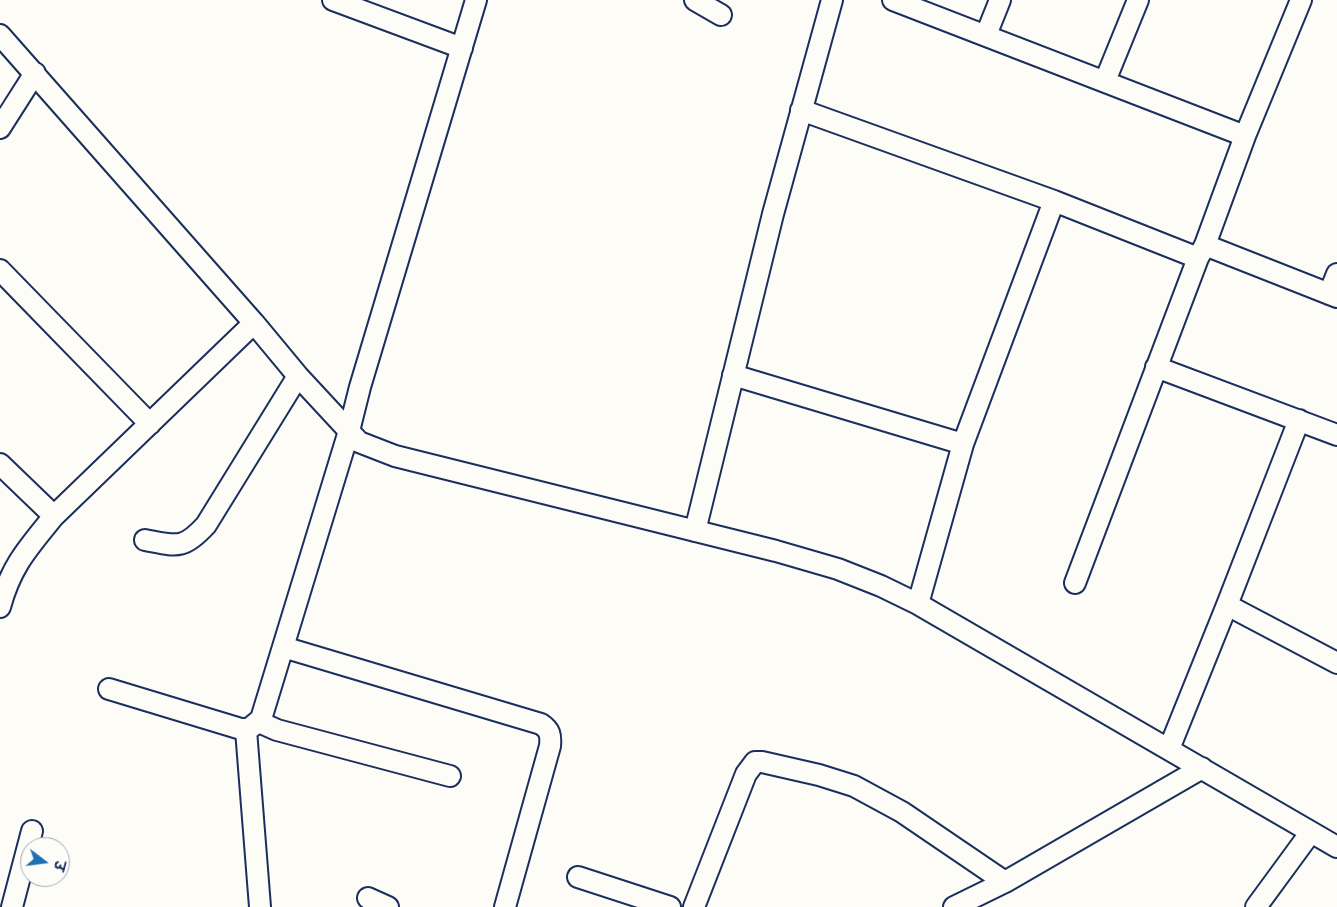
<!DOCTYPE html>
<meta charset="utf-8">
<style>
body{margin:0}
#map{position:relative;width:1337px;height:907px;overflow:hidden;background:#fdfcf7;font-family:"Comic Neue","Playpen Sans Deva",sans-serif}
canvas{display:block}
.north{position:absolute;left:20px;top:837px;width:50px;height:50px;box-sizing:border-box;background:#fdfcf7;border:1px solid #a3aaba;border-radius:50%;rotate:105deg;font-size:14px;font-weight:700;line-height:20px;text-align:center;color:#1b2f5e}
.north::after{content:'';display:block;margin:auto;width:18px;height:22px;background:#1f6fb2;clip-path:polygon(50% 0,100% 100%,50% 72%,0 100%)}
</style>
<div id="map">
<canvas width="1337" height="907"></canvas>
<div class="north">उ</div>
</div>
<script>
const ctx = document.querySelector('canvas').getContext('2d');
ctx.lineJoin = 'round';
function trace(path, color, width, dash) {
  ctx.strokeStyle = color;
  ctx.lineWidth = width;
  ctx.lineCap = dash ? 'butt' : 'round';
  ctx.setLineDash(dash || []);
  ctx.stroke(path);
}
const minor = new Path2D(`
 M333,0l129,48
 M695,0l26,15
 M893,0l352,136
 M0,35l254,288 44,53 51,55 10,11 36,14 381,95 62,18 43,17 37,18 419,243
 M986,35l14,-35
 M1105,81l33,-81
 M801,110l253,91 144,57
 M0,128l35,-55
 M1205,245l132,52
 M0,270l150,154
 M1329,294l8,-20
 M1156,367l181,68
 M733,375l230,69
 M0,464l54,52c-26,32 -43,50 -54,91
 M54,516l200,-193
 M695,531l78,-317 59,-214
 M145,540c32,6 38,10 61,-15l92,-149
 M1075,583l123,-325 7,-13 40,-109 56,-136
 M918,604l45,-160 91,-243
 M1227,605l110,58
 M283,647l258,77c9,6 10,11 9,22l-45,161
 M109,689l132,40h8l12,-10 88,-288 11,-44 116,-387
 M259,722l18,8 173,46
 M246,730l14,177
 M1169,749l58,-144 72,-185
 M578,877l92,30
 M368,898l20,9
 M12,907l20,-76
 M694,907l52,-133 9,-12h7l57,13 35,11 48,26 103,70
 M954,907l51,-25 197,-114
 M1256,907l55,-75`);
trace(minor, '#1b2f5e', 24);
trace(minor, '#fdfcf7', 20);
</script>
